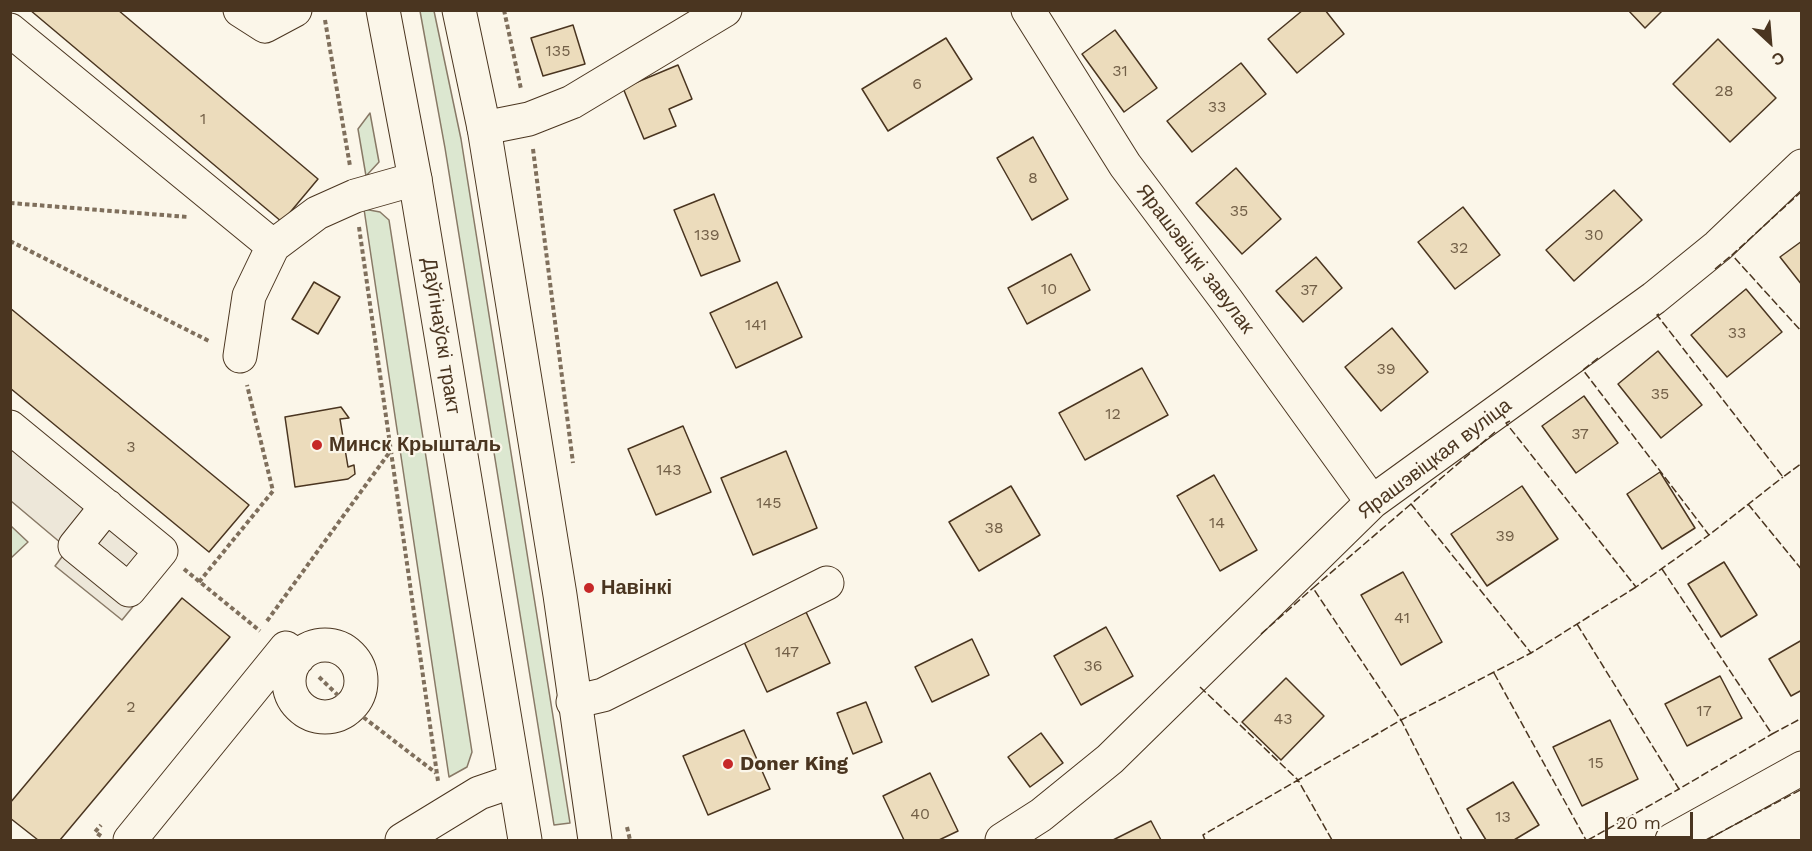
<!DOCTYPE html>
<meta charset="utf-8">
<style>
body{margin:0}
#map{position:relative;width:1812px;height:851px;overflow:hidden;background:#fbf6e9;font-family:"Work Sans",sans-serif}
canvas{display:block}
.frame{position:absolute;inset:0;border:12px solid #4a3520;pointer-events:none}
.north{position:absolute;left:1740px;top:12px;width:60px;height:60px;-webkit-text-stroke:4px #fbf6e9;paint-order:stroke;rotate:154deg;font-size:16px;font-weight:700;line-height:24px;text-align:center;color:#4a3520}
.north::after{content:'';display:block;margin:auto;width:21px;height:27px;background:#4a3520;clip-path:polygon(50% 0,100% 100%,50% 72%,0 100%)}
.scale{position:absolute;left:1605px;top:812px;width:88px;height:27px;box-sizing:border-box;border:3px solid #4a3520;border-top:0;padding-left:8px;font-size:18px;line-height:21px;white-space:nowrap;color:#4a3520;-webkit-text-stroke:4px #fbf6e9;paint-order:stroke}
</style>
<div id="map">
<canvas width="1812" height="851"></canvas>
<div class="frame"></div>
<div class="north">С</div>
<div class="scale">20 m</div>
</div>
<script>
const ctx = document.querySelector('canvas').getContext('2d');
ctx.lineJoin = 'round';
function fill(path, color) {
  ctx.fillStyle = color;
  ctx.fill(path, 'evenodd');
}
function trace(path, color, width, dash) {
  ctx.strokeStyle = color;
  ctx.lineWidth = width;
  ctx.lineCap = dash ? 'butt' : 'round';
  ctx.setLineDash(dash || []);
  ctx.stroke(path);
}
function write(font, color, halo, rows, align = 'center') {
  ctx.font = font + ' "Work Sans",sans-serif';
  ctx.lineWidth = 4.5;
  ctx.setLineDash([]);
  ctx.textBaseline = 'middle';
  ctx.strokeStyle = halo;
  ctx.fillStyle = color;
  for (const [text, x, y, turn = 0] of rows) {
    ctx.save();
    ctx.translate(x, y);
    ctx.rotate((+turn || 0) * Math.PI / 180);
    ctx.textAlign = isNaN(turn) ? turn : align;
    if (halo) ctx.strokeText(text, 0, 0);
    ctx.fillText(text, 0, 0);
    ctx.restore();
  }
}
const green = new Path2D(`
 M420,11h14l27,128 109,684 -16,2 -109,-677z
 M370,113l9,49 -13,14 -8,-47z
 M364,209l16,3 9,8 83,532 -5,15 -18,10z
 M11,526l17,16 -17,16z`);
fill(green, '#dce7d0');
trace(green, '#887966', 1.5);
const parking = new Path2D(`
 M10,416l167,137 -55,67 -67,-54 13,-17 -57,-48z`);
fill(parking, '#ede7d9');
trace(parking, '#887966', 1.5);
const building = new Path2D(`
 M30,10h88l200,169 -36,43z
 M1303,10h22l19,24 -47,39 -29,-34z
 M1628,10h35l-18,18z
 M573,25l12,39 -42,12 -12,-38z
 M1115,30l42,58 -33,24 -42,-58z
 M946,38l26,41 -84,52 -26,-42z
 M1718,39l58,59 -46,44 -57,-58z
 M1241,63l25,31 -74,58 -25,-31z
 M678,65l14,34 -23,10 7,17 -32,13 -21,-51z
 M1033,137l35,62 -36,21 -35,-62z
 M1236,168l45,51 -39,35 -46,-51z
 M1614,190l28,30 -68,61 -28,-31z
 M714,194l26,67 -39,15 -27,-66z
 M1463,207l37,48 -45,34 -37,-47z
 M1802,241v44l-22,-28z
 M1071,254l19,36 -63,34 -19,-36z
 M1316,257l26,31 -39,34 -27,-31z
 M314,282l26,15 -22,37 -26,-15z
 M777,282l25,55 -66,31 -26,-55z
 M1746,289l36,43 -55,45 -36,-42z
 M10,308l239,197 -40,47 -199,-164z
 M1392,328l36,44 -47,39 -36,-44z
 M1658,351l44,54 -41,33 -43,-54z
 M1142,368l26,47 -83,45 -26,-47z
 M1584,396l34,47 -42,30 -34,-47z
 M341,407l8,11 -9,1 8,48 6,-2 1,9 -7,5 -53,8 -10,-70z
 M683,426l28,66 -55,23 -28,-66z
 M786,451l31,77 -64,27 -32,-77z
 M1660,472l35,56 -33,21 -35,-55z
 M1214,475l43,75 -37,21 -43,-75z
 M1011,486l29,49 -61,36 -30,-49z
 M1522,486l36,53 -71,47 -36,-52z
 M1724,562l33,53 -36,22 -33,-53z
 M1403,572l39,70 -41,23 -40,-70z
 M182,598l48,39 -170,203h-22l-28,-22v-15z
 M806,612l24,51 -63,29 -23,-50z
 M1106,627l27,49 -52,29 -27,-49z
 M972,639l17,36 -57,27 -17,-35z
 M1802,640v50l-11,6 -22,-37z
 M1720,676l22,42 -55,28 -22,-42z
 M1286,678l38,38 -43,44 -39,-38z
 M866,702l16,40 -29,12 -16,-41z
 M1610,720l28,59 -56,27 -29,-59z
 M744,730l26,59 -62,26 -25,-59z
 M1041,733l22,30 -33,24 -22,-30z
 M930,773l28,58 -19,9h-35l-21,-44z
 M1513,782l26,43 -25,15h-28l-19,-31z
 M1151,821l10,19h-48z`);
fill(building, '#ecdcbc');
trace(building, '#4a3520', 1.5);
const minor = new Path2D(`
 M240,10l25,16 30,-16
 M1028,10l97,155 102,136 145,201
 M10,30l263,216
 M484,128l45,-9 43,-17 153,-92
 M240,356l9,-60 24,-50 44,-33 38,-17 60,-17
 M10,427l151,124 -32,39 -54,-44 32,-40
 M289 681a36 36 0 1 1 72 0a36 36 0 1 1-72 0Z
 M573,702l30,-7 224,-112
 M130,840l156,-192 12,10
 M402,840l77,-47 35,-12
 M1002,840l39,-25 69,-56 262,-257 282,-204 64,-52 84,-80
 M1672,840l130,-72`);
const major = new Path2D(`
 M383,10l32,169 110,661
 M459,10l25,118 76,467 35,245`);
trace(minor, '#4a3520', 35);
trace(major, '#4a3520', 35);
trace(new Path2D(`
 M504,10l17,79
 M325,20l25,146
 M533,149l40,314
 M10,203l178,14
 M359,227l79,554
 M10,241l201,101
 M184,569l76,62
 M199,582l74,-91 -26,-106
 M267,621l122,-168
 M319,677l31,30 86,66
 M627,827l3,13
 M101,836l-6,-4 6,-7`), '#7f6f5c', 4, [4.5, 3]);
trace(minor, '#fbf6e9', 33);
trace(major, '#fbf6e9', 33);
trace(new Path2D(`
 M1802,191l-70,64 70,77
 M1715,269l17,-14
 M1659,314l-2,1 126,162 19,-14
 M1598,358l-15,12 126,165 74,-58
 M1510,421l-4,2 130,164 73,-52
 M1495,432l-84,72 120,149 105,-66
 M1411,504l-98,84 88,132 130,-67
 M1748,504l54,66
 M1662,569l110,165 30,-16
 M1577,624l102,165 93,-55
 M1261,634l52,-46
 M1494,673l92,167
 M1200,687l98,93 103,-60 61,120
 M1205,840l-2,-5 95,-55 34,60
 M1588,840l91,-51
 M1706,840l96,-51`), '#4a3520', 1.5, [8, 3]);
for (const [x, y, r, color] of [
 [317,445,6,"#c62828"],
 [589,588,6,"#c62828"],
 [728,764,6,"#c62828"]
]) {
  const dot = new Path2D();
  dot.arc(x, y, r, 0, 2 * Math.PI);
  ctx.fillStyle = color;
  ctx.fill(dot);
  trace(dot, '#fbf6e9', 2);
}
write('16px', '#725f47', null, [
 ["135",558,51],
 ["31",1120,71],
 ["6",917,84],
 ["28",1724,91],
 ["33",1217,107],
 ["1",203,119],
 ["8",1033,178],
 ["35",1239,211],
 ["139",707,235],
 ["30",1594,235],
 ["32",1459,248],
 ["10",1049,289],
 ["37",1309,290],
 ["141",756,325],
 ["33",1737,333],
 ["39",1386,369],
 ["35",1660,394],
 ["12",1113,414],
 ["37",1580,434],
 ["3",131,447],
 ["143",669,470],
 ["145",769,503],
 ["14",1217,523],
 ["38",994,528],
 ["39",1505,536],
 ["41",1402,618],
 ["147",787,652],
 ["36",1093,666],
 ["2",131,707],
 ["17",1704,711],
 ["43",1283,719],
 ["15",1596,763],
 ["40",920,814],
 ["13",1503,817]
]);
write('20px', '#4a3520', '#fbf6e9', [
 ["Ярашэвіцкі завулак",1195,259,53],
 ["Даўгінаўскі тракт",441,336,81],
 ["Ярашэвіцкая вуліца",1435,459,-37]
]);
write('bold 20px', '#4a3520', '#fbf6e9', [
 ["Минск Крышталь",329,445],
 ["Навінкі",601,588],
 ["Doner King",740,764]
], 'left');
</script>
